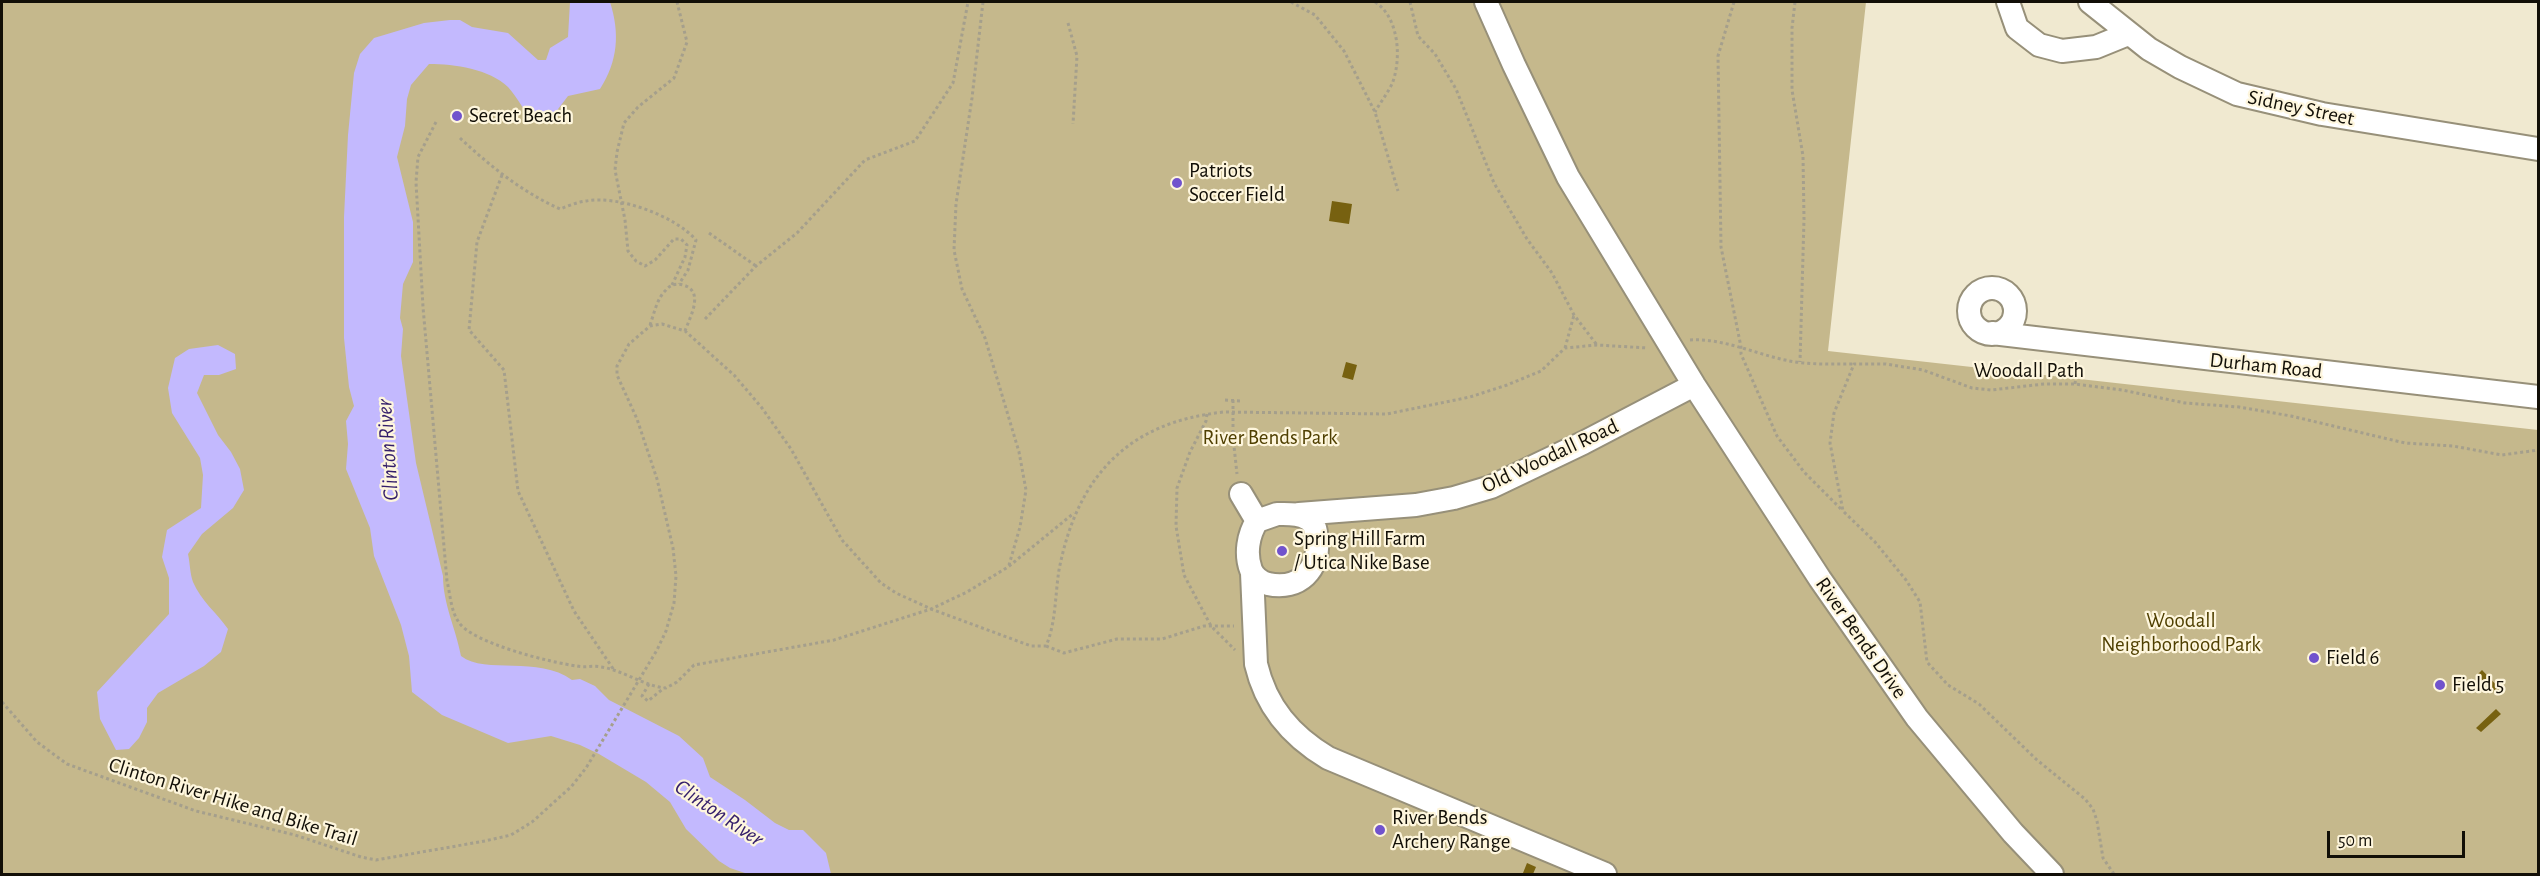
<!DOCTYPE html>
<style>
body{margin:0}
#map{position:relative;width:2540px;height:876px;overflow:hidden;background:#f0e9d0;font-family:"Alegreya Sans",sans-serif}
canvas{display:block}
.frame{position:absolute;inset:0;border:3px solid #120f07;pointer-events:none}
.scale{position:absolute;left:2327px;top:831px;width:138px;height:27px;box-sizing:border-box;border:3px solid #120f07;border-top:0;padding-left:8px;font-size:18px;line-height:21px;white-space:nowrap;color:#120f07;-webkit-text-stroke:4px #fef6dd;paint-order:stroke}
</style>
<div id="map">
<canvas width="2540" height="876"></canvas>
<div class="frame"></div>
<div class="scale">50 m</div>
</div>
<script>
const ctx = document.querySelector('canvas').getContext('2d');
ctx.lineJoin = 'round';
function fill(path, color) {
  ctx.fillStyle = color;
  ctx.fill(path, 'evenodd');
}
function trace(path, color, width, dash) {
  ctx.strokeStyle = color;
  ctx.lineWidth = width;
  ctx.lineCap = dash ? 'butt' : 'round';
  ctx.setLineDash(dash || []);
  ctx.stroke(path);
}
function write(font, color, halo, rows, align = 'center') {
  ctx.font = font + ' "Alegreya Sans",sans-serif';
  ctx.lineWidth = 4.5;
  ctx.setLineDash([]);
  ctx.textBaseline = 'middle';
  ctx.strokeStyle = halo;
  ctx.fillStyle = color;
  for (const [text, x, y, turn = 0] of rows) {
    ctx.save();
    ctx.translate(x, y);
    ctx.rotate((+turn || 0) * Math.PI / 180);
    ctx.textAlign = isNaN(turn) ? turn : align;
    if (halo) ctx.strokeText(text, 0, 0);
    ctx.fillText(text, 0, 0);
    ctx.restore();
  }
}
fill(new Path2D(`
 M2,2h1864l-38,349 710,79v444h-2536z`), '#c5b88c');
fill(new Path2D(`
 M570,2h40c10,31 8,59 -10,87l-32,7 -16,21 -9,6 -10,-2c-10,-11 -15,-23 -25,-34 -19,-18 -53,-23 -79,-23l-18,21 -4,14 -2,27 -8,31 16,65v40l-10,22 -3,34 3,11 -2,27 15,107 27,113c0,28 13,53 18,80 25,19 77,-1 111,24l8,-1 15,7 14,14 70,36 24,22 7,19 35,23 30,23 14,7h14l23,23 5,21h-83l-18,-6 -11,-7 -33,-32 -16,-27 -24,-20 -47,-28 -19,-9 -29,-9 -43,7 -66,-28 -30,-23 -3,-36 -8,-31 -27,-69 -4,-28 -24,-59 2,-25 -2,-23 8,-15 -5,-19 -5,-49v-121l4,-82 6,-62 6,-19 14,-16 50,-15 26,-3h10l12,7 36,6 30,27h8l4,-12 18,-11z
 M218,345l17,9 1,15 -17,6h-15l-7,18 21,42 13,17 9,17 4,21 -11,18 -31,26 -14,20c2,9 2,20 5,28 8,19 24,31 35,47l-7,23 -17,14 -46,27 -11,15v14l-8,16 -10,11 -13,1 -16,-31 -3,-27 72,-78v-36l-7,-21 5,-27 34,-22 2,-33 -3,-17 -28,-45 -4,-25 7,-30 14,-9z`), '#c3b9fe');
fill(new Path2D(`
 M1332,201l20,3 -3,20 -20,-3z
 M1346,362l11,3 -4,15 -11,-3z
 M2482,670l19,20 -5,4 -19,-19z
 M2496,709l5,5 -20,18 -5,-4z
 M1527,863l9,4 -3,7 -10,-1z`), '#776110');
const minor = new Path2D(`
 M1486,2l28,63 54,112 126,208 126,194 97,139 96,115 39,41
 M2008,2l9,26 22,17 23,6 34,-4 32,-13
 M2090,2l59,47 31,18 57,27 85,20 216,35
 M1969 311a23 23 0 1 1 46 0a23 23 0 1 1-46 0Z
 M1992,333l546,64
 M1241,494l16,27
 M1277,514c11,0 22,-1 31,5 8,5 8,13 9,21 3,29 -18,51 -49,44 -7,-2 -14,-7 -17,-14 -6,-16 -3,-35 6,-49z
 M1299,514l117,-9 38,-7 37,-11 92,-44 111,-58
 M1252,573l4,91c10,43 35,72 72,94l277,116`);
trace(minor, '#979079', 26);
trace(new Path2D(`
 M983,2l-11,96 -16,106 -2,46 8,39 23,49 34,114 7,38 -6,37 -11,38
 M1291,2l24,13 29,36 31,61 23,79
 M1375,2c24,15 27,57 17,82 -5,10 -12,19 -17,28
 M1410,2l8,34 17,18 21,35 38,94 33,56 25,34 22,42 23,30
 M1734,2l-16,54 3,191 20,100v7l36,82 27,36 38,38
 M1795,2l-3,26v62l11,66 1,63 -4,143
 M1068,23l9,33 -4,68
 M436,122l-18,35 -2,25 7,125 24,274c3,12 4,30 11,40 12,22 95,42 119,45 8,2 16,-1 24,1 22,3 45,20 65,21l11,-6 17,-17 140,-25 97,-31 36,-17 41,-25 66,-54
 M460,138c30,28 62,54 100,71 8,-3 17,-7 26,-8 33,-6 89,15 110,39l-8,30 -9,14
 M502,175l-25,67 -8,88 35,40 14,121 56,120 40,59
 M709,233l47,33
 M672,285l13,-28 2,-12 -6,-6h-7l-19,21 -10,6 -9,-5 -8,-10 -3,-31 -10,-50 2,-18 7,-29 14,-16 36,-29 13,-36 -10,-40
 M705,319l51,-53 41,-33 68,-73 50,-19 38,-58 15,-81
 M650,325c4,-11 7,-27 16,-35 4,-5 10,-7 17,-5 22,6 7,32 2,46
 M1690,340c32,-2 63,13 95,20 22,5 46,4 69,4
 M1565,348l9,-33
 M2075,384l3,-22
 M1225,400l16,1
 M1233,400v37l4,37
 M1207,414l-1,7 -16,31 -13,36 -1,38 8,49 27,51 24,24
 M1046,646l18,7 53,-14h45l42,-13h30
 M649,684l-7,12 6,5 16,-13
 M2,702l35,40 30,22 129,47 99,24 66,22 15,3 109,-19 26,-6 21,-13 39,-35 15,-19 71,-118 9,-19 8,-28 2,-27 -3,-28 -16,-69 -20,-60 -20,-44v-9l12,-22 21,-18 12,-2 23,7 49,44 28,33 29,41 51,91 39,43 15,10 35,16 100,37h15c10,-23 9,-51 13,-76 18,-93 68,-148 165,-158l163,2 83,-17 37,-12 34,-14 24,-23 32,-3 51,3
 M2114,874l-11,-16 -6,-37 -4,-12 -8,-10 -48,-39 -58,-56 -31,-19 -21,-23 -7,-60 -14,-22 -31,-38 -32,-31 -13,-68 4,-30 20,-49h32l37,6 49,18 19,2 53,-6h31l47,6 63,13 54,4 52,9 114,27 48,3 49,9 36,-5`), '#a59f8c', 3, [3, 3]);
trace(minor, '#fff', 22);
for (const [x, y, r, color] of [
 [457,116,6,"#7153cd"],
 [1177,183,6,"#7153cd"],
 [1282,551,6,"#7153cd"],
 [2314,658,6,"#7153cd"],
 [2440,685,6,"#7153cd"],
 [1380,830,6,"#7153cd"]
]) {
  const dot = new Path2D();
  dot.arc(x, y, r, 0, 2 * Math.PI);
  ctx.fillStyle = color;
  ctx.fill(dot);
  trace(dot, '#fef6dd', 2);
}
write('21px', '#120f07', '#fef6dd', [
 ["Sidney Street",2301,108,12],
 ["Durham Road",2266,366,6],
 ["Woodall Path",2029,371],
 ["Old Woodall Road",1550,456,-25],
 ["River Bends Drive",1861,638,55],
 ["Clinton River Hike and Bike Trail",233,802,17]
]);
write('21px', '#120f07', '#fef6dd', [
 ["Secret Beach",469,116],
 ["Patriots",1189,171],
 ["Soccer Field",1189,195],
 ["Spring Hill Farm",1294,539],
 ["/ Utica Nike Base",1294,563],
 ["Field 6",2326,658],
 ["Field 5",2452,685],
 ["River Bends",1392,818],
 ["Archery Range",1392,842]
], 'left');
write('21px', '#4f3f01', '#fef6dd', [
 ["River Bends Park",1270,438],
 ["Woodall",2181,621],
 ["Neighborhood Park",2181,645]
]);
write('italic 22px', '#331d6a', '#fef6dd', [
 ["Clinton River",388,450,-94],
 ["Clinton River",719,813,34]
]);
</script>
